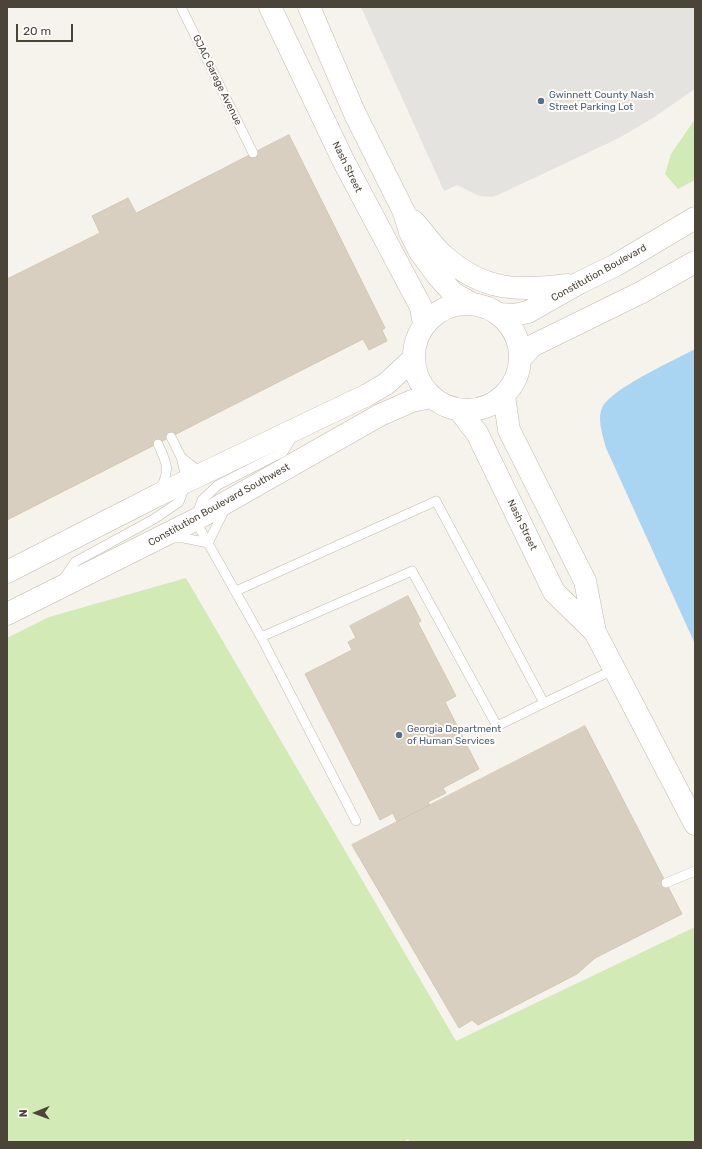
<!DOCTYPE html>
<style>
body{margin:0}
#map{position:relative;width:702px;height:1149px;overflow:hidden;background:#f6f3ec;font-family:Rubik,sans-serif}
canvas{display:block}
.frame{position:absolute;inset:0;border:8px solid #4b4439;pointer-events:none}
.north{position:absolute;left:16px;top:1093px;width:40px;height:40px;-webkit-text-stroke:3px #fff;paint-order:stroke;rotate:269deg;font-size:11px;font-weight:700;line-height:16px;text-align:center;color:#4b4439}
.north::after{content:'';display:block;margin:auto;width:14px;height:18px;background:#4b4439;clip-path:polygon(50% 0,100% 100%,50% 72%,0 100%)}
.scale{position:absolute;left:16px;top:24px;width:57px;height:18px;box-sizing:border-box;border:2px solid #4b4439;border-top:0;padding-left:5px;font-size:12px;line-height:14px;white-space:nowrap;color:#4b4439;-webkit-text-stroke:3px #fff;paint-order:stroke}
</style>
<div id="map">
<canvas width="702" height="1149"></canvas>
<div class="frame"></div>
<div class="north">N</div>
<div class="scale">20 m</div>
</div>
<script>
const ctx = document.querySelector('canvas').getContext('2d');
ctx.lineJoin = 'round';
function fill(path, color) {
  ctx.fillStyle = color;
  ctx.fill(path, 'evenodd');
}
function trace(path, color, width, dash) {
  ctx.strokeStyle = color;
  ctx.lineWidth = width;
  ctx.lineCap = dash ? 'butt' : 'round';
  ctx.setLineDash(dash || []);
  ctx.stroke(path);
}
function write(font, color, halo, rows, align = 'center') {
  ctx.font = font + ' Rubik,sans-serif';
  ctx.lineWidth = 4;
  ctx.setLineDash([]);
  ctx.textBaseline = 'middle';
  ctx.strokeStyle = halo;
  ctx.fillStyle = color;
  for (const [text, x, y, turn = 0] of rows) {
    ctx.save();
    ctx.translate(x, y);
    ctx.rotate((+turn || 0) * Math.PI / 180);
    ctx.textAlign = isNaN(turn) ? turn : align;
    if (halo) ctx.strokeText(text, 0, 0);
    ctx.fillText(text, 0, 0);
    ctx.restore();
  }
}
fill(new Path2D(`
 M695,119v61l-17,9 -13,-15 6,-20z
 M186,578l270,463 239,-114v215h-285l-2,-3 -5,3h-396v-504l42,-21z`), '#d2eab5');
fill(new Path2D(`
 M361,7h334v82l-42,29 -34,20 -121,57 -6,2 -13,-1 -22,-11 -13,6z`), '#e5e3e0');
fill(new Path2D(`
 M695,349v295l-89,-196c-3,-12 -9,-29 -4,-40 8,-19 73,-48 93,-59z`), '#a9d4f2');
const building = new Path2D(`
 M289,135l96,193 -3,2 5,11 -18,9 -6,-11 -356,181v-241l93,-46 -8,-17 36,-18 8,15z
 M408,596l13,25 -3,2 38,73 -11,6 34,67 -36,19 3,5 -18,9 2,3 -33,17 -4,-9 -13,7 -75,-146 47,-24 -4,-8 8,-4 -6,-12z
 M585,726l97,188 -87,44 -18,16 -99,51 -6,-5 -13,8 -107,-183z`);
fill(building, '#d8cfc1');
trace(building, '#d3c7b4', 1);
const service = new Path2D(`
 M181,7l72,146
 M293,436l-10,16 -65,33 -16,15 -7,20 66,117 151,-66 85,155 47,-23
 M158,444c10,22 12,24 2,47
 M181,457l15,12 7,-1
 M171,538h13l24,5 17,-34
 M63,580l12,-18 79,-43 25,-17 8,-21 -6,-24 -10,-20
 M236,591l200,-90 108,202 69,-33
 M261,637l95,184
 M666,883l29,-12`);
const tertiary = new Path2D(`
 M270,7l73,153 78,147 3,18
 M309,7l46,107 49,98 6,20 10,20 17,23 16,18 18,10
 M413,221c11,11 19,25 31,35 40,36 75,35 124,29
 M414 357a53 53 0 1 1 106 0a53 53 0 1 1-106 0Z
 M500,314l14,1 14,-3 51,-29 37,-18 79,-47
 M521,358l11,-12 110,-54 53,-30
 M504,396l5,34 76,151 10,51 100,192
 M459,410l18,23 77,159 41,40
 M7,572l151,-77 209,-100 19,-11 27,-25
 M7,614l188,-94 185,-105 32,-14 19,-4`);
trace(service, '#c2bbae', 10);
trace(tertiary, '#c2bbae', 23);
trace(service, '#fff', 9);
trace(tertiary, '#fff', 22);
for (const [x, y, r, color] of [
 [541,101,4,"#5c6f8a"],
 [399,735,4,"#5c6f8a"]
]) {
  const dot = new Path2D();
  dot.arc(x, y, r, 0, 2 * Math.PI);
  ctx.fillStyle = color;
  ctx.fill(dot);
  trace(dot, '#fff', 1.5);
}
write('10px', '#4b4439', '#fff', [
 ["GJAC Garage Avenue",217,80,64],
 ["Nash Street",347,167,64],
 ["Constitution Boulevard",599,273,-29],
 ["Constitution Boulevard Southwest",219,505,-29],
 ["Nash Street",522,525,64]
]);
write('10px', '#4e5e75', '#fff', [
 ["Gwinnett County Nash",549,95],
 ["Street Parking Lot",549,107],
 ["Georgia Department",407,729],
 ["of Human Services",407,741]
], 'left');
</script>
